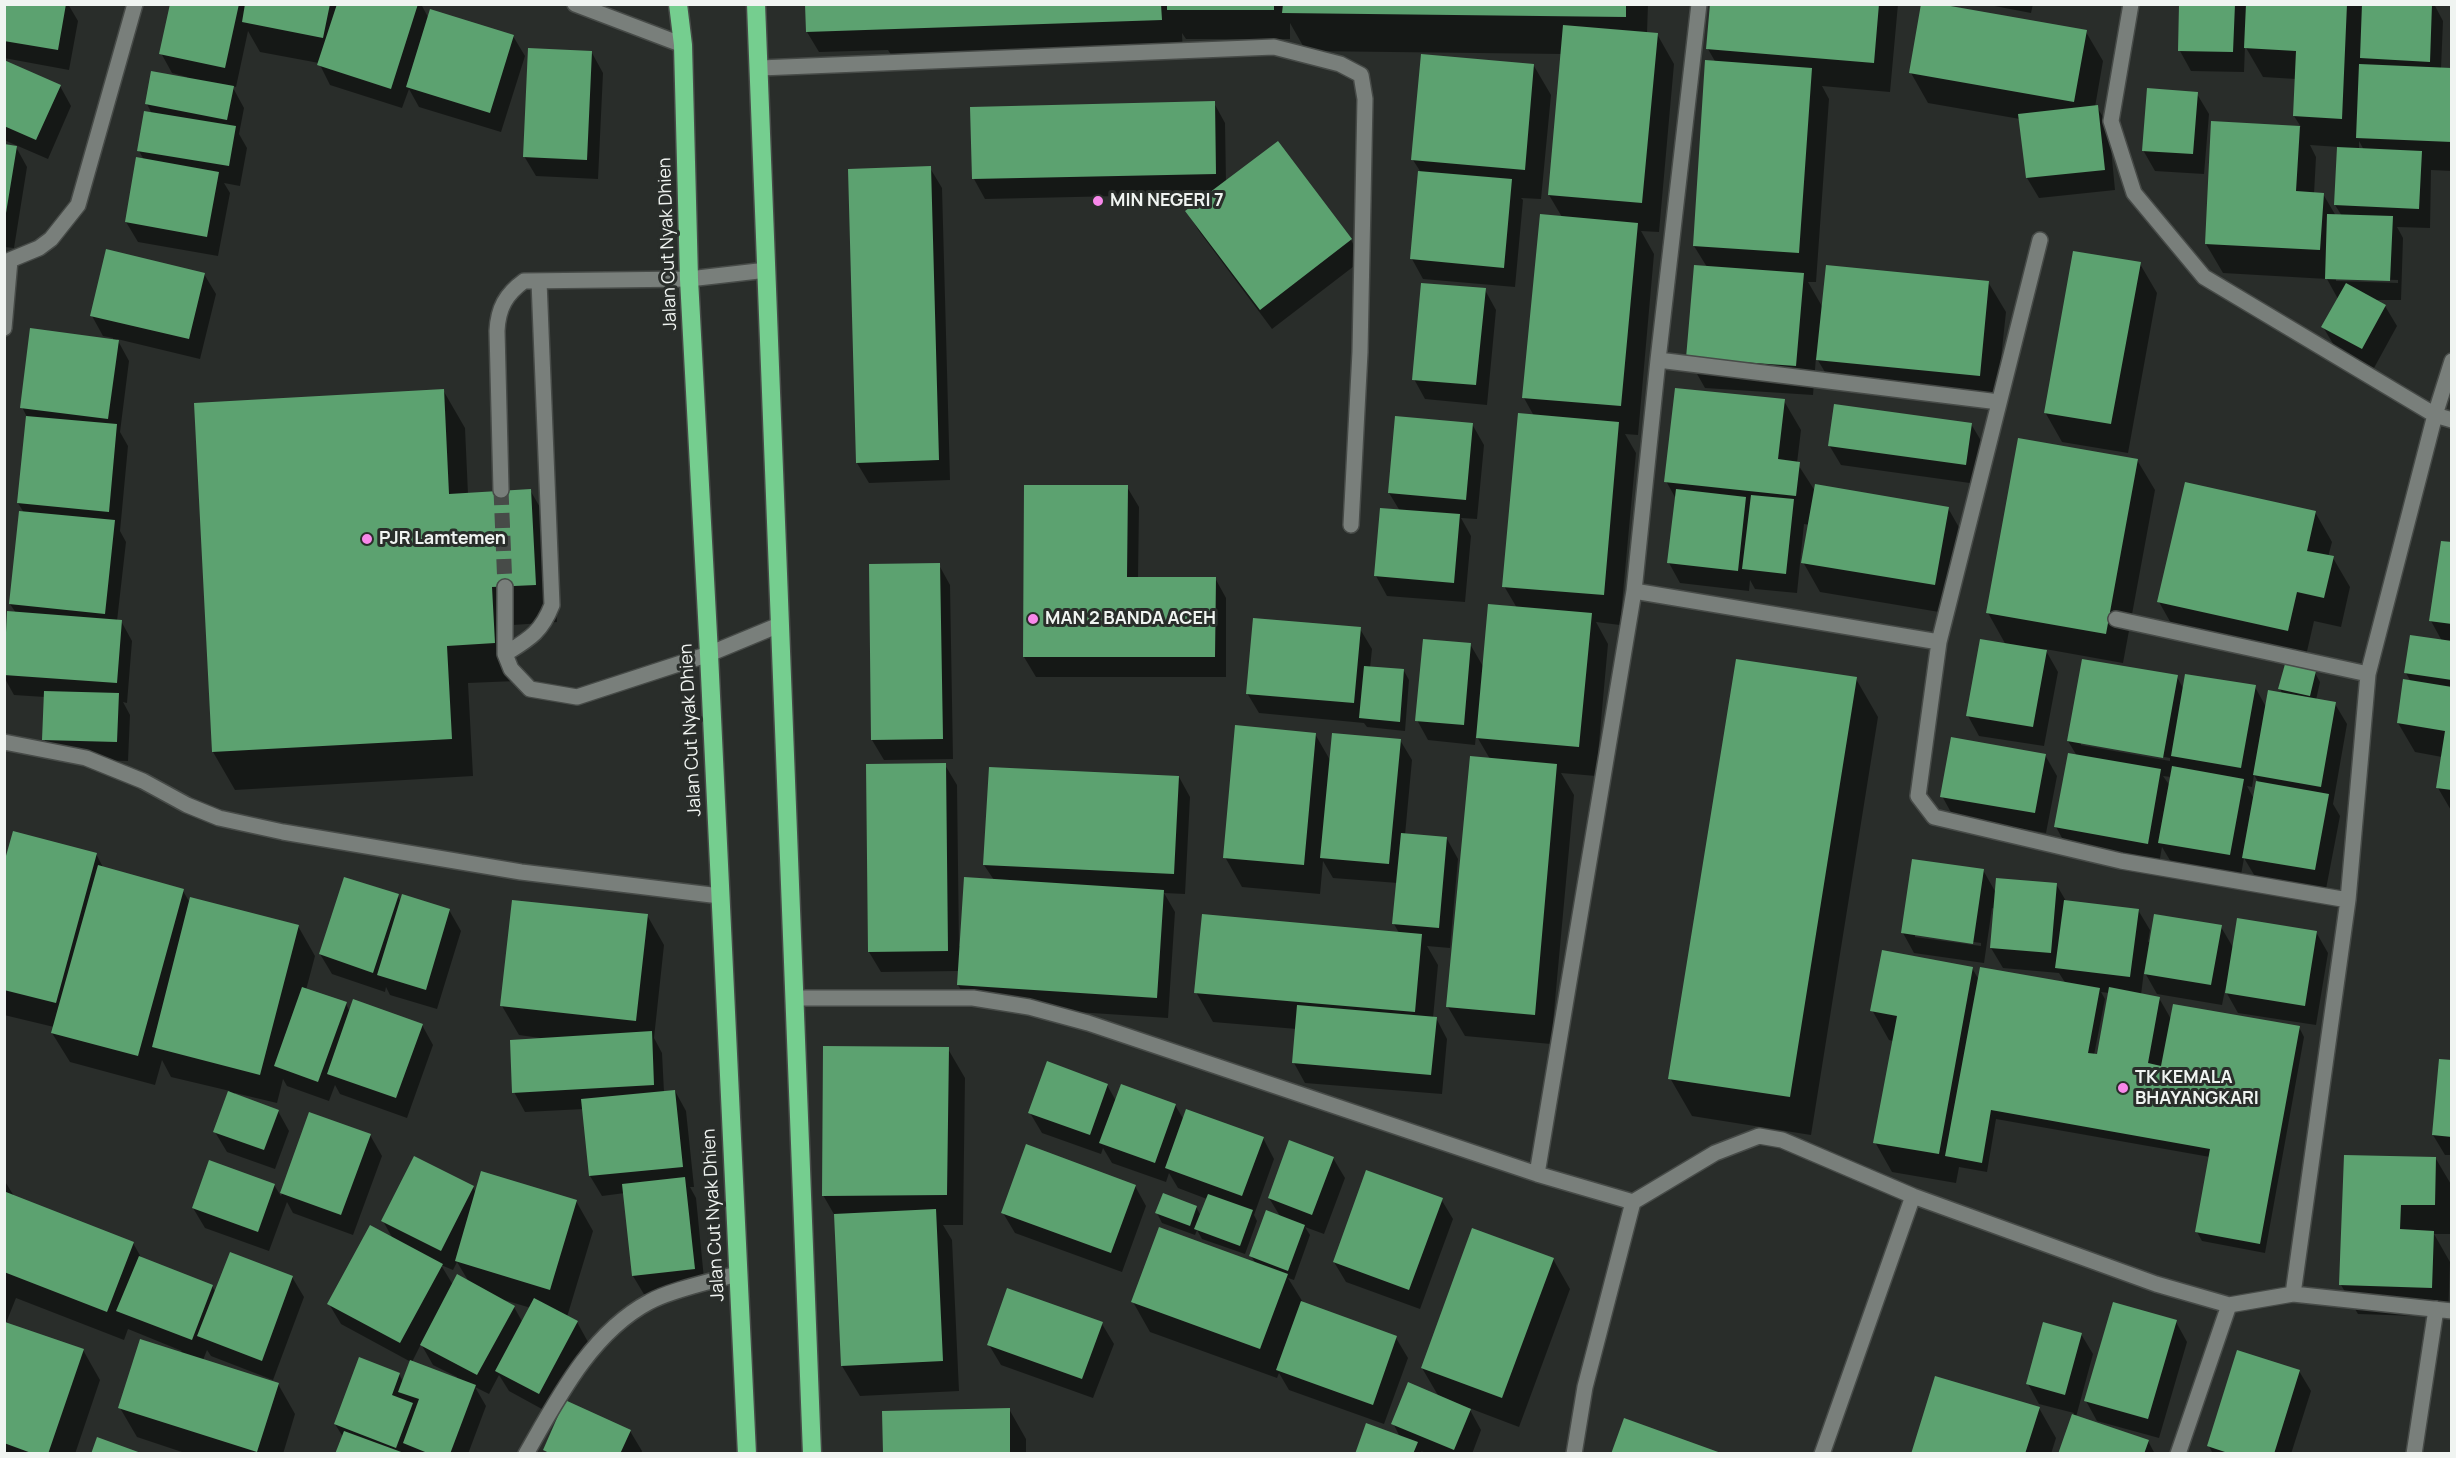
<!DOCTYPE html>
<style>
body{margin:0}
#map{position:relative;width:2456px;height:1458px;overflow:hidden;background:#292d2a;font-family:Manrope,sans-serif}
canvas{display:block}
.frame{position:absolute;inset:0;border:6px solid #f0f4f1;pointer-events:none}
</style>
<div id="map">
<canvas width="2456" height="1458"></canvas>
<div class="frame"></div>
</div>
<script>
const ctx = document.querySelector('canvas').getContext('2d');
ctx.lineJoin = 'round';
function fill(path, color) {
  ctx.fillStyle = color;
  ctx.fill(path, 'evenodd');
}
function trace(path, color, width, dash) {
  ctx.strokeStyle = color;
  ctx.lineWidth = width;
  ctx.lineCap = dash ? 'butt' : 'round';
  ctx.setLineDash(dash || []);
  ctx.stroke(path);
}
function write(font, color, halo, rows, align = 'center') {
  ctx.font = font + ' Manrope,sans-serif';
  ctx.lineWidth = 6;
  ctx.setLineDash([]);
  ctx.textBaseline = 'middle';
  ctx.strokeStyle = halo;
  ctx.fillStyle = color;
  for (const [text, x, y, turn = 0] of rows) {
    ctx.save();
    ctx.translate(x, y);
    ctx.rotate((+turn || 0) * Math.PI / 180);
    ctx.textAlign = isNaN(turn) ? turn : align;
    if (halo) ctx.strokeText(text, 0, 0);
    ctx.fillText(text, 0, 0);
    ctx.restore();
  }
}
fill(new Path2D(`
 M4,4h64l10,17 -9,49 -65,-12z
 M171,4h250l8,15 84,17 12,20 -24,76 -82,-25 -10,-18 -7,19 -72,-23 -11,-22 -59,-11 -12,-21 -12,56 -4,-1 12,22 -5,26 8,14 -7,38 -16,-3 6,10 -12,63 -80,-14 -12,-20 18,-62 -5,-9 13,-37 -5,-10 40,-25v-2l-15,-4 -11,-20z
 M806,4h842l-1,29 10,1 17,30 -15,168 -18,-1 13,23 -16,181 -13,-1 11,19 -16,172 -24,-3 12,22 -12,132 -35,-3 13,22 -23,249 -86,-8 -17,-29 42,-248 -14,-24 -1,10 -47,-5 -11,-20 53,-76 14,24 33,-60 -13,-22 30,-170 -10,-18 38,-181 -13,-22 13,-141 -256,-3 -16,-28v16h-104l-4,-6 1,24 -284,10 -11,-17 -69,2 -12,-20z
 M1712,4h186l-8,88 -68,-6 7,13 -13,183h-8l15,26 165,-26 18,30 -10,93 -161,-16 -19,-32 -3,38 -108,-7 -17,-30 19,-91 -13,-21 22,-183 -8,-14z
 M1984,4h49l-2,9z
 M2181,4h253l9,17 -2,48 11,1v101l-21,-1 -1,58 -33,-1 6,11 -2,62h-28l12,6 12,20 -23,42 -39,-21 -12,-20 15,-28 -11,-20 -104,-6 -17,-29 7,-122 88,5 -7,-11 2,-37 -33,-2 -18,-31 -1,26 -53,-1 -11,-20zM2359,141l5,9 -5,-1zM2310,145l29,2 -4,58 7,11h-6l-13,-22h-9l2,-37zM2336,278l62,2v3l-62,-2z
 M2086,32l17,29 -8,46h2l12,20 6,63 -76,8 -12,-20 -7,-59 -92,-16 -17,-30z
 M592,53l11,20 -5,106 -62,-3 -12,-20z
 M4,62l56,24 11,20 -23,53 -44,-19z
 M1534,66l17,29 -10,104 -20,-1 2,2 -8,87 -92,-8 -11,-20 8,-88 -7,-11z
 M2197,94l12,20 -5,60 -49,-3 -12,-21z
 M1214,103l11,20 1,59 51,-39 74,97 11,20 -90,69 -73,-98 -12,-19 23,-18 -225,5 -11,-20 -2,-70z
 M4,145l12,2 11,20 -13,81 -10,-1z
 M930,168l12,20 8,292 -81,3 -12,-20z
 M2140,264l17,29 -29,160 -66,-11 -17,-30z
 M204,274l12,20 -16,65 -83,-20 12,22 -9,71 8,14 -8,85 6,11 -9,79h4l11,20 -5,62 -4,-1 7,13 -2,46 -72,-2 -12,-20 1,-42 -31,-2 -10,-18 4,-64h8l-6,-9 14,-91 -6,-10 9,-86 -5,-10 91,-67v-2l-10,-2 -11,-20z
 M1485,290l11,20 -9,95 -62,-6 -11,-20z
 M443,390l22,38 3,66 62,-4 22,38 5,94 -44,3 3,56 -48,2 5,93 -238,14 -22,-38z
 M1784,401l17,29 -4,33 18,28 133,17 17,30 -14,76 -131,-22 -17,-30 7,-37 -6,-1 -7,69 -42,-4 -5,-9 -1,11 -69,-8 -11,-20 7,-64 -10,-18z
 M1472,424l12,21 -7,74 -16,-1 10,18 -6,66 -78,-6 -11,-20 24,-65 -11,-18z
 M1971,424l12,20 -6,40 -136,-19 -12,-20z
 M2137,460l18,30 -32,173 -78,-14 13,23 -14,74 -65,-10 -11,-20 38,-71 -18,-32z
 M1127,487l12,20 -1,71h77l11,20v79h-190l-12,-20z
 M2315,512l17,30 -4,15 5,1 17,29 -9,40 -27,-6 -9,39 -129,-28 -17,-30z
 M2452,544v268l-14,-24 4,-31 -27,-5 -17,-29 13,-41 -5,-9 36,-32 -11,-20z
 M939,565l11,20 3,174 -69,1 -12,-20z
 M1360,629l12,20 -2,19 34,3 5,9 -4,51 -38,-4 -3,-4 -105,-10 -12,-20z
 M2315,673l5,9 -4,18 19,4 12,20 -14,80 7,12 -14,73 -70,-11 -12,-20 -3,17 -70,-13 -9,-15 -3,17 -92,-17 -11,-20 21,-71 -9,-15 109,-64 7,13 71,-3 11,20 17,-12 -3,-6zM2081,742l89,16v3l-89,-16zM2254,775l5,8 -5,16 -7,-13 5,1zM2163,776l8,1 -1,9z
 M1856,679l22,38 -67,418 -119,-19 -22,-38z
 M1315,734l15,26 70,-20 12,20 -7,75 42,4 11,20 -8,89 -23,-2 11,19 -5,53h3l11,21 -5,55 -137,-11 -11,-20 3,-34 -84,-7 -17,-30 203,-59 -5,-9 4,-41 -65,-5 -10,-17 -3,33 -78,-7 -17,-30z
 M2045,755l12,21 -11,57 -93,-17 -11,-20z
 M945,765l12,20 2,161h2l33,-66 -10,-15 195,-88 11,20 -5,97 -21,-1 11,19 -7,106 -198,-13 -12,-20 1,-14 -78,1 -12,-20z
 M96,854l8,15 79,22 7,12 108,23 17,30 -9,34 40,14 4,8 72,13 11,20 -26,73 -67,-24 -5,-9 -6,16 -42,-15 -4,-7 -6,24 -42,-10v2l43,16 11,20 -14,38 -48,-17 -12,-20 15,-41 -59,-14 -9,-17 -7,25 -85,-23 -18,-29 2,-6 -50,-12v-147z
 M1983,870l13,23 60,-9 10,17 72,9 12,20 -2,12 73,-15 13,22 82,-17 12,21 -12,72 -78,-12 -13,-23 -3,15 -65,-11 -13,-23 -3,24 18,3 12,21 128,8 5,10 -39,216 -63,-12 -5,-9 13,-75 -214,-38 -9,53 -28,-5 -3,16 -64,-11 -17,-30 18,-101 -4,-1 -17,-30 100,-42 7,12 87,4 -7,-11 -56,-5 -12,-20 4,-39 -3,-1 -8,55 -70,-10 -11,-20zM1915,934l66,9v3l-66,-9zM2101,992l9,1 -10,63 -6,-1 11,-56z
 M398,896l3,6 48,8 12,21 -24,78 -47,-14 -4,-8 -1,5 -53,-18 -12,-20z
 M647,915l17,30 -10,93 8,15 2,39 11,-1 11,20 8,76h-4l6,11 9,91 -60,7 -12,-20 -8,-83 -23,3 -12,-20 -6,-67 -59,3 -11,-20 26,-54 -21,-3 -17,-29z
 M948,1049l17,29 -2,147h-20l9,15 7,151 -99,5 -18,-30 -7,-150 -12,-21z
 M2452,1062v93h-7l-12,-20z
 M1107,1085l9,16 59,4 9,15 79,18 11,21 -20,56 3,6 -12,33 -43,-15 -5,-9 -2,5 -33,-12 -5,-10 39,-6 5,9 6,-17 -29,-11 -9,-15 -3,9 -54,-19 -9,-15 -2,6 -59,-21 -12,-20z
 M310,1114l60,21 12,21 -29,79 -60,-22 -6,-11 -18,49 -64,-23 -12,-20 81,-23 7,11z
 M1333,1158l12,20 -21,56 -19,-7 5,8 -16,45 -6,-2 16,26 92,34 12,20 -24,66 -95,-34 -10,-17 -2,5 -127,-46 -17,-30 123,-38 -5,-8 29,-40 -11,-18z
 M2436,1159l16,27 -1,48h-17l16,28 -2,55 -90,-3 -17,-29z
 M4,1180l10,16 119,47 9,16 70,27 4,7 76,-16 12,20 -31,83 -62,-24 -4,-6 -4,10 75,24 17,30 -12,40h-95l-51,-17 -17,-29 62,-57 -54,-22 -4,11 -108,-42 -10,25 77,27 17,30 -25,74h-71z
 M1135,1186l11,20 -24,66 -107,-39 -12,-20z
 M473,1187l3,6 100,8 17,30 -26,86 10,5 11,20 -37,72 -42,-23 -10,-16 -10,19 -14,-7 11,19 -18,48h-131l6,-17 -8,-13 64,-50 4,8 8,-20 -70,-38 -12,-20 64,-65 -10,-18zM457,1262l12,20 -16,3 -12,-20 12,5zM504,1300l27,8 -8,15 -9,-16zM421,1344l12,21 24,12 -1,2 -44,-17z
 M1441,1199l12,20 -33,90 -74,-27 -12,-20z
 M1553,1259l17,30 -51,138 -50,-19 12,22 -9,24h-44l-7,-3 2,3h-66l43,-17 -7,-14 46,-26 -17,-29z
 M2176,1322l11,20 -28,96 -62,-17 -11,-20z
 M1102,1324l12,20 -21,54 -92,-33 -12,-20z
 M2081,1334l12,20 -17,63 72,24 7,13h-95l14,-41 -35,-9 -11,-20z
 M2299,1371l12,20 -20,63h-78l-4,-8z
 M2039,1408l17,30 -5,16h-138z
 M1009,1409l17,30v15h-142z
 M630,1431l12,20 -1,3h-94l-3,-5z`), '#0007');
fill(new Path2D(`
 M4,4h62l-8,46 -54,-9z
 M170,4h69l-14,64 -66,-14z
 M245,4h85l-7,34 -81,-16z
 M337,4h81l-27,85 -74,-24z
 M805,4h356l1,16 -356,12z
 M1167,4h107v6h-107z
 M1283,4h343v13l-344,-4z
 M1710,4h169l-5,59 -168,-14z
 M1921,4h18l148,26 -13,72 -165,-29z
 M2179,4h56l-2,48 -55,-1z
 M2246,4h101l-5,115 -49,-3 3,-65 -52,-3z
 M2362,4h70l-2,58 -70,-4z
 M430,9l84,26 -24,78 -84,-26z
 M1563,25l95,8 -16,170 -94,-8z
 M528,48l64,3 -5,109 -64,-3z
 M1421,54l113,10 -9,106 -114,-10z
 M4,60l57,25 -25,55 -32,-14z
 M1705,60l107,8 -13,185 -106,-7z
 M2359,64l93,4v74l-96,-4z
 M151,71l83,15 -7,34 -82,-16z
 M2147,88l51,4 -5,62 -51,-3z
 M1215,101l1,73 -244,5 -2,-72z
 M2098,105l7,65 -79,8 -8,-64z
 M144,111l92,15 -7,40 -92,-15z
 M2211,121l89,5 -4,65 28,2 -4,57 -115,-6z
 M1278,141l74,98 -92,71 -75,-99z
 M4,144l13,2 -11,67h-2z
 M2337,147l85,4 -3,58 -85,-4z
 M136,157l83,15 -12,65 -82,-15z
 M931,166l8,294 -83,3 -8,-294z
 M1418,171l94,8 -8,89 -94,-9z
 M1540,214l98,9 -17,183 -99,-8z
 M2327,214l66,2 -3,65 -65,-2z
 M106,249l99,24 -16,66 -99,-23z
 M2073,251l68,11 -30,162 -67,-11z
 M1694,265l110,8 -8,93 -110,-8z
 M1826,265l163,16 -9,95 -164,-16z
 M1421,283l65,5 -10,97 -64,-5z
 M2346,283l40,22 -24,44 -41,-22z
 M30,328l89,12 -11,79 -88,-11z
 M1675,388l110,11 -7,60 22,3 -4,34 -132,-14z
 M444,389l5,105 82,-5 5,96 -44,2 3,56 -48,3 5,93 -240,13 -18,-349z
 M1834,404l138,19 -6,42 -138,-19z
 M1518,413l101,9 -15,173 -102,-8z
 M26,416l91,8 -8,88 -92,-9z
 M1395,416l78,7 -7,77 -78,-7z
 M2018,438l120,21 -32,175 -120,-21z
 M2185,482l131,29 -9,40 27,5 -10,42 -27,-6 -9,39 -131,-29z
 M1815,484l134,23 -14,78 -134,-22z
 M1024,485h104l-1,92h89l-1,80h-192z
 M1676,489l70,8 -8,74 -71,-8z
 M1751,495l43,4 -8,75 -44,-5z
 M1380,508l80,6 -6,69 -80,-7z
 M19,511l96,9 -10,94 -96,-10z
 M2441,541l11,1v82l-23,-3z
 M940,563l3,176 -72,1 -2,-176z
 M1488,604l104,9 -13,134 -103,-9z
 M7,611l115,9 -5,63 -113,-8z
 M1253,618l108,9 -7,76 -108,-9z
 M2410,635l42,6v39l-48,-7z
 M1423,639l48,4 -7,82 -49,-4z
 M1980,639l67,11 -14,77 -67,-11z
 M1736,659l121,18 -67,420 -122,-18z
 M2082,659l96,16 -15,83 -96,-17z
 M2285,664l31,7 -6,25 -32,-7z
 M1364,666l40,3 -4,53 -41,-4z
 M2185,674l71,11 -15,83 -70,-12z
 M2403,679l49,8v103l-16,-2 9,-57 -48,-8z
 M2268,690l68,12 -15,85 -68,-12z
 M44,691l75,2 -2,49 -75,-2z
 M1235,725l81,8 -12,132 -81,-7z
 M1332,733l69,6 -12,125 -69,-6z
 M1951,737l95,17 -11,59 -95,-16z
 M2068,753l93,16 -13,75 -94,-17z
 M1470,756l87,8 -22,251 -89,-8z
 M946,763l2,188 -80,1 -2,-188z
 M2172,766l72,13 -14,76 -72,-12z
 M989,767l190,9 -5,98 -191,-9z
 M2256,781l73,13 -14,76 -73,-12z
 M13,831l84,22 -41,150 -52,-13v-127z
 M1401,833l46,4 -8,91 -47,-4z
 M1912,859l72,10 -11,75 -72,-11z
 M98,865l86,24 -46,167 -87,-23z
 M344,877l55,17 -26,79 -54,-19z
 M964,877l200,13 -7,108 -200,-13z
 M1996,878l61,5 -6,70 -61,-5z
 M402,894l48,15 -24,81 -49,-15z
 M190,897l109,28 -39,150 -108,-28z
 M512,900l136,14 -12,107 -136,-15z
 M2064,900l75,9 -9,68 -75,-9z
 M1202,914l220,20 -7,78 -221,-19z
 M2154,914l68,11 -11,60 -67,-11z
 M2237,918l80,13 -12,75 -80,-13z
 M1882,950l91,17 -34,187 -66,-11 24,-127 -27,-5z
 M1980,967l120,21 -12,65 9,1 12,-67 51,10 -12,66 13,3 12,-62 127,22 -40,218 -65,-12 15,-83 -219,-39 -9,53 -37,-7z
 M302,987l45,15 -29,80 -44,-16z
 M353,999l70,25 -27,74 -69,-24z
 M1297,1005l140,12 -6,58 -139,-12z
 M652,1031l2,54 -142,8 -2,-53z
 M823,1046l126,1 -2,148 -125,1z
 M2439,1059l13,1v77l-20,-2z
 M1047,1061l61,23 -18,51 -62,-22z
 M1121,1084l55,20 -21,59 -56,-20z
 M675,1090l8,77 -94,9 -8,-77z
 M228,1091l51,19 -15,40 -51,-18z
 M1186,1109l78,28 -22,59 -77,-28z
 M309,1112l62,22 -30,81 -61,-22z
 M1289,1140l45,17 -22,58 -44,-17z
 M1026,1144l110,41 -25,68 -110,-40z
 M2344,1155l92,2 -1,48h-34l-1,24 34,2 -2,57 -93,-3z
 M414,1156l60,30 -33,65 -60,-30z
 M209,1160l66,24 -17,48 -66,-24z
 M1366,1170l77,28 -34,92 -76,-28z
 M481,1171l96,29 -27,90 -95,-29z
 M685,1177l10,92 -63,7 -10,-92z
 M6,1192l128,50 -27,70 -103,-40v-75z
 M1163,1193l34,13 -7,20 -35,-13z
 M1208,1194l45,16 -13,36 -46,-17z
 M936,1209l7,152 -102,5 -7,-152z
 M1266,1210l39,15 -17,46 -39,-15z
 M370,1225l73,39 -43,79 -73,-39z
 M1159,1227l129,47 -28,75 -129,-47z
 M1472,1228l82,30 -52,140 -81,-30z
 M230,1252l63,24 -31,85 -65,-25z
 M139,1256l74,29 -21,55 -76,-29z
 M457,1274l58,32 -38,69 -57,-30z
 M1007,1288l96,34 -21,57 -95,-34z
 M534,1298l44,23 -39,73 -44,-23z
 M1301,1301l96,35 -24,69 -97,-35z
 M2113,1302l64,18 -29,99 -64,-18z
 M5,1322l79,27 -36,105h-14l-30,-11z
 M2043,1322l39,11 -17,62 -39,-11z
 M140,1339l139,44 -22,69 -139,-44z
 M2237,1350l63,20 -26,84h-43l-24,-8z
 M359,1357l41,16 -8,22 21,8 -17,45 -62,-24z
 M410,1360l66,25 -26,69h-20l-27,-11 16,-44 -21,-7z
 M1935,1376l105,31 -15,47h-114z
 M1408,1382l63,27 -17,41 -63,-26z
 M565,1400l66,30 -11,24h-69l-8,-4z
 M1010,1408v46h-127l-1,-43z
 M2072,1414l77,26 -5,14h-86z
 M1624,1418l97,35v1h-110z
 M1366,1423l52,19 -5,12h-58z
 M344,1431l60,22v1h-69z
 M97,1437l44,16v1h-50z`), '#5ca270');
trace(new Path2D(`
 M501,490l4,97`), '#474b48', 15, [15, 8]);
const minor = new Path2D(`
 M575,4l108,41
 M2131,4l-20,117 23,72 70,84 231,138 17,5
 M760,68l514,-21 66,17 21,11 4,24 -5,253 -9,173
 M2040,240l-101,402 -21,154 16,21 187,44 227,39
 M4,328l6,-68 29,-12 12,-9 27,-34 57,-201
 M1658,360l341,42
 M501,490l-4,-159c1,-23 9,-37 27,-50l165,-2 78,-9
 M505,587v67l6,15 19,20 47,8 132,-43 70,-29
 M1634,591l305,51
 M2116,619l252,55
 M505,654c24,-15 36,-21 47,-49l-13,-324
 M4,742l82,16 57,23 44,24 32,13 64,14 238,40 199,24
 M795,998h178l56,9 59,16 449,151 96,28 82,-49 44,-17 23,4 131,56 243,88 73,21 64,-11 159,17
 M1537,1174l97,-583 24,-231 41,-356
 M2293,1294l55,-394 20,-226 67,-259 17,-54
 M526,1454c32,-56 65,-121 123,-152 21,-12 64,-21 88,-28
 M1574,1454l11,-67 48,-185
 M1822,1454l91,-258
 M2178,1454l51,-149
 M2414,1454l22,-145`);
const highway = new Path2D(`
 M678,4l5,41 6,234 20,375 38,800
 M756,4l56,1450`);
trace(minor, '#474b48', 18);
trace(highway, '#474b48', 21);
trace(minor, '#797f7b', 15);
trace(highway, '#75ce8f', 18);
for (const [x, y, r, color] of [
 [1098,201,6,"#f888ea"],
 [367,539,6,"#f888ea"],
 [1033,619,6,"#f888ea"],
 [2123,1088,6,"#f888ea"]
]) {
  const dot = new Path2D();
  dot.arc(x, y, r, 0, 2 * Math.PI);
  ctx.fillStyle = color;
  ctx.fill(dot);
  trace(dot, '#292d2a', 2);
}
write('bold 18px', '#f0f4f1', '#292d2a', [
 ["MIN NEGERI 7",1110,201],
 ["PJR Lamtemen",379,539],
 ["MAN 2 BANDA ACEH",1045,619],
 ["TK KEMALA",2135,1078],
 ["BHAYANGKARI",2135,1099]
], 'left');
write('18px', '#f0f4f1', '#292d2a', [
 ["Jalan Cut Nyak Dhien",668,244,-92],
 ["Jalan Cut Nyak Dhien",691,730,-93],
 ["Jalan Cut Nyak Dhien",714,1215,-93]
]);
</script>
